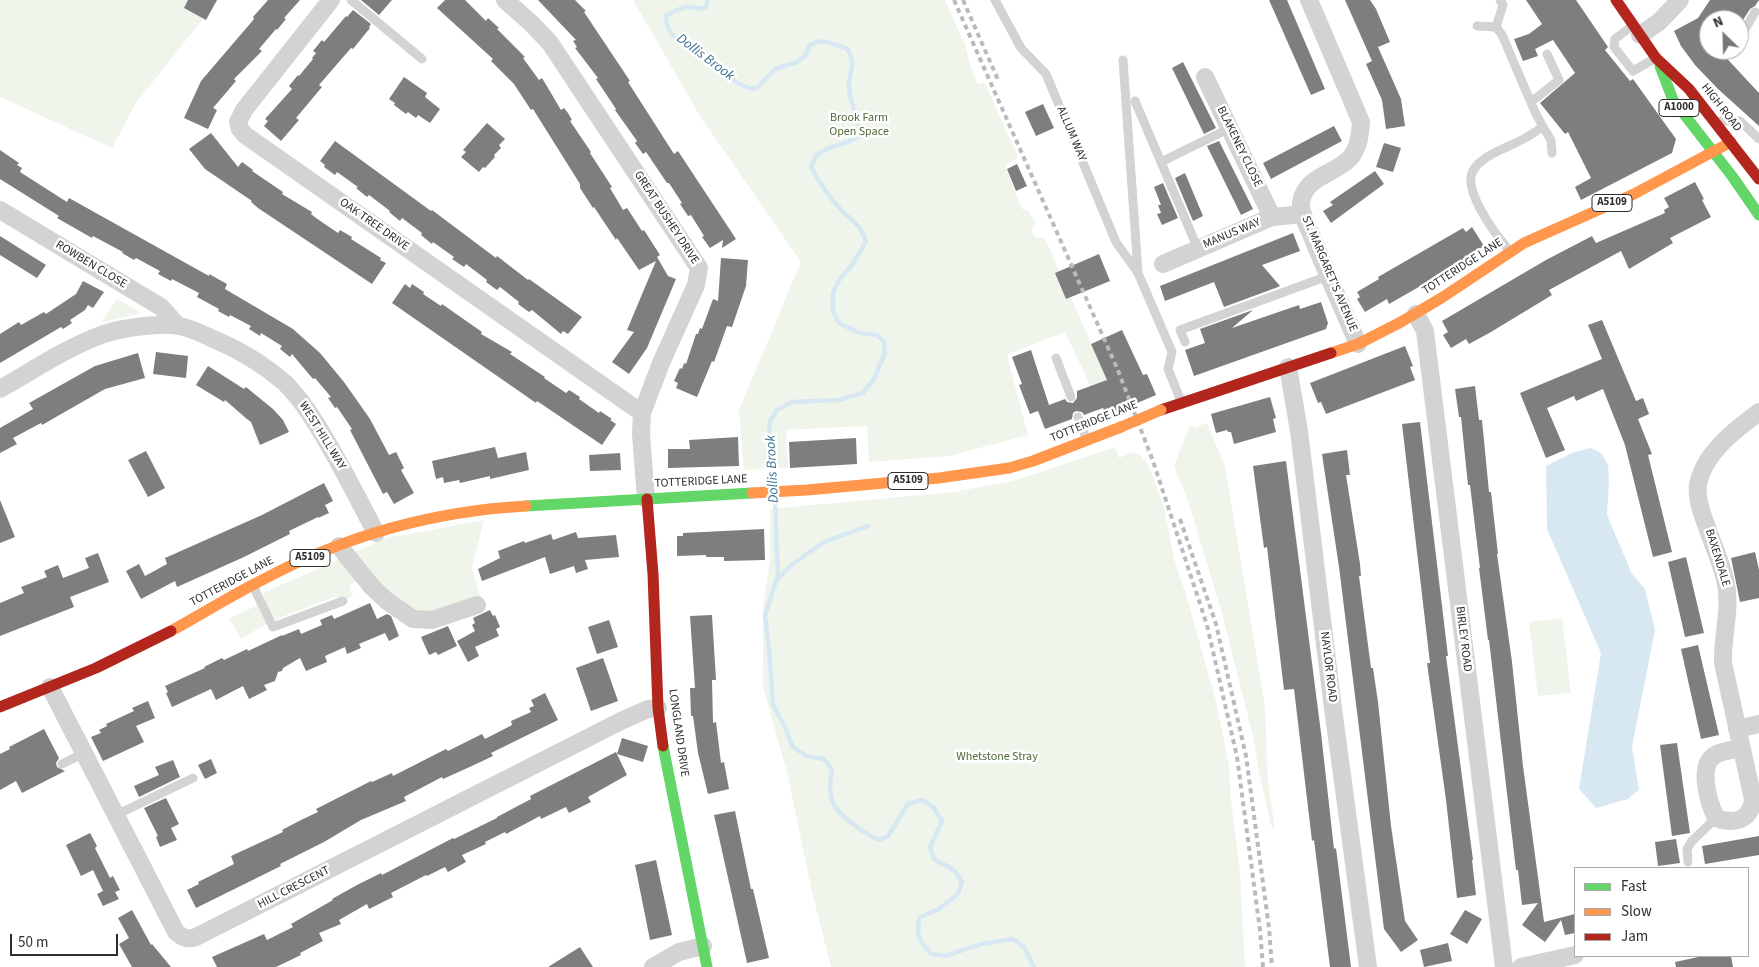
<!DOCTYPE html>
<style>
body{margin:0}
#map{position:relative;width:1759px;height:967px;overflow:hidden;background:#fff;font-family:"Source Sans 3",sans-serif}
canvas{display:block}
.legend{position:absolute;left:1574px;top:867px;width:175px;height:90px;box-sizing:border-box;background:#fff;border:1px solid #ababab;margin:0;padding:6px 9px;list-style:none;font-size:15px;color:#2e2e2e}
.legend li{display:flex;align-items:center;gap:10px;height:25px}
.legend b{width:25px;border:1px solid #ababab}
.north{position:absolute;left:1699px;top:10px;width:50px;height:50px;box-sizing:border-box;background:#fff;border:1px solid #ababab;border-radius:50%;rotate:336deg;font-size:14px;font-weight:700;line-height:20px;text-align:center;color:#2e2e2e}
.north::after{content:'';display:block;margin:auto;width:18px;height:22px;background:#777;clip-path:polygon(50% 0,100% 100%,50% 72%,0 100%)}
.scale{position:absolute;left:10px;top:934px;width:108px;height:22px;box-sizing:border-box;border:2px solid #2e2e2e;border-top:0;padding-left:6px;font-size:15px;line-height:18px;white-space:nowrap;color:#2e2e2e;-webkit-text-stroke:4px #fff;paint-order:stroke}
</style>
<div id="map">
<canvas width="1759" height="967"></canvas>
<ul class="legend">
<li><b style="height:6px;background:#63d668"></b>Fast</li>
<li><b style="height:6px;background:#ff974d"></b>Slow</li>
<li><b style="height:6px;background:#b3261e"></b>Jam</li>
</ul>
<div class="north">N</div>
<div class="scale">50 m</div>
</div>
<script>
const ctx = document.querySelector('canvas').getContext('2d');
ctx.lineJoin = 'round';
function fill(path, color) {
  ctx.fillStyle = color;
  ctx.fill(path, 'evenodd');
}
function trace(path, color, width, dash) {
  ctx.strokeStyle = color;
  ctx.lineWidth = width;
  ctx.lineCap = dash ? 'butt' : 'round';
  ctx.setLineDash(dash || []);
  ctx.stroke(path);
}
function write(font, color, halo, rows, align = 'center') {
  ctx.font = font + ' "Source Sans 3",sans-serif';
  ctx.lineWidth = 5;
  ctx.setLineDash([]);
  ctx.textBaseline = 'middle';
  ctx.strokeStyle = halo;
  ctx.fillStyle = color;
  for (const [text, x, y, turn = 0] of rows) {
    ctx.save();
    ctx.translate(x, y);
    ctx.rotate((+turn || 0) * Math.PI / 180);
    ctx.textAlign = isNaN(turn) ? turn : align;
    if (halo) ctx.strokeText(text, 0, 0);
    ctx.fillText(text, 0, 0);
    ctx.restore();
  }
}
fill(new Path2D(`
 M0,0h218l-82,103 -24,45 -112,-51z
 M633,0h312l21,47 5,21 7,16 7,-1 33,74 -13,9 17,43 7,2 6,11 -3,9 3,6 10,1 68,156 -16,6 -32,-68 -58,23 21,80 -79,21 -80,6 -2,-36 -81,4 2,38 -44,2 -5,-60 62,-148 -101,-146z
 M117,299l23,13 -2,2 -35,8 -1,-1z
 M1207,423l18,43 40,241 3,76 7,45 -3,1 -13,-57 -5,-32 -32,-127 -34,-112 -14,-35 15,-39 3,-2 2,3z
 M1115,447l4,11 14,-6 6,2 9,10 15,39 13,63 9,25 31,110 13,65 2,34 9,71 5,96h-414l-20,-79 -23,-112 -25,-89v-78l7,-50v-50l184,-17 62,-12z
 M484,520l-12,48 9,31 -49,16 -17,-2 -57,-34 -9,7 4,10 -8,3 -11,-2 -63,24 -30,18 -12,-21 36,-16 -2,-9 124,-55z
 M1562,618l9,75 -33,3 -9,-74z`), '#f0f5eb');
fill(new Path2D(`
 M1591,448l10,5 7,12 1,16 -2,34 25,59 13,15 10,41 -23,117 7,43 -11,9 -32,9 -17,-19 22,-136 -54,-124 -1,-63 28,-14z`), '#d7e8f2');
trace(new Path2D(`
 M708,0l-3,8c-7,1 -12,-1 -18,-1 -8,1 -14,5 -21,9 0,6 2,13 6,18 10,11 63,51 77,54 2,1 5,0 8,0l18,-19 22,-7 8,-6 5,-11 9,-4 11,2 18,6c8,20 2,17 1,35 -1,17 11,34 11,51 -12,11 -32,9 -44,21 -2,3 -3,8 -5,11 8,16 20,32 32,45 12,11 18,14 23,30l-14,23 -13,15 -6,13v19l6,11 21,10 17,2 7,7 1,11 -11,26 -11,14 -24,7 -47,2 -15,8 -7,11 -1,11 4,52
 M775,502l3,73 -13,41 4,32 4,57 12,22 7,19 14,10 18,3 8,11c-2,13 -4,27 4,38 6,10 34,29 44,32l8,-4 20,-32 15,-4 11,8 8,13 -12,26 4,12 21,12 7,11 -4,12 -19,15 -19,8c-5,18 -1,23 11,37l14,2 36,-12 32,-5 11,8 10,20
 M778,579l12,-13 34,-24 44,-16`), '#d7e8f2', 4.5);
fill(new Path2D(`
 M188,0h29l-11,20 -22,-12z
 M268,0h32l-16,18 2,1 -9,11 -1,-1 -17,20 3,2 -28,28 2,2 -23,27 4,2 -9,19 -24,-11 17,-37 53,-62 -1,-2z
 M361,0h31l-13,15z
 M445,0h20l21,21 2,-3 11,10 -2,1 28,28 -2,1 16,22 3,-2 19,32 3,-2 4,5 4,7 -2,1 21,31 -1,1 22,34 -2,1 13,22 4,-2 15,23 2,-1 16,25 -3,2 11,19 8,3 -29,69 -18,26 -17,-12 22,-30 -7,-2 29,-69 -17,9 -22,-32 -1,2 -22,-33 -1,1 -13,-20v-4l-47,-75 -2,1 -17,-26 -23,-23 2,-2 -56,-51z
 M538,0h37l11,11 -2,1 46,69 -2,1 46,72 4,-3 58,88 -14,9 1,-8 -13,8 -8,-11 2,-1 -13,-21 -3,1 -8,-12 2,-1 -13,-20h-2l-21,-31 -3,2 -8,-11 2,-2 -22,-31 1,-1 -20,-30 2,-1 -23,-30 2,-1 -4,-6 3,-1z
 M1269,0h18l38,89 -14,6z
 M1345,0h25l6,9 14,33 -12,5 23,52 4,27 -19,3 -4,-29 -16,-36 6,-3z
 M1526,0h50l32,47 -3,3 25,31 3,-2 43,60 -4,14 -91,47 -6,-13 16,-9 -23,-46 -3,2 -25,-31 35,-30 -22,-33 -18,9 3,7 -15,5 -9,-22 15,-5 13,-10z
 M1710,0h49l-4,6 -5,3 -7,11h-34v30h10l40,43v33l-41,-37 -23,-24 -14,-19 -7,-15 24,-13z
 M353,10l18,14 -2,3 1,1 -17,21 -2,-1 -32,37 3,2 -26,31 3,2 -18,21 -17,-15 4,-5 -3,-2 27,-30 -3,-3 9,-11 1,1 14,-17 -1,-1 4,-5 -3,-2 9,-11 2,2 22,-26 1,1z
 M1183,62l33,66 -12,6 -32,-66z
 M404,77l23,16 -2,4 15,12 -10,14 -12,-8 -2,3 -8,-6 -2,2 -12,-9 1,-2 -6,-4z
 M1043,104l11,24 -18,8 -11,-24z
 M487,123l18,16 -6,6 2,3 -7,7 1,2 -10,11 -2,-1 -4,5 -18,-15 5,-5 -3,-2z
 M1334,126l8,15 -71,38 -8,-16z
 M211,133l27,34 4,-5 11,8 -1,1 31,21 -1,2 30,18 -1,2 5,4 22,15 2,-3 12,7 -1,2 30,19 -1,2 6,3 -14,21 -114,-76 -7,-6 1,-1 -47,-32 -16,-20z
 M335,141l96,70 1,-1 64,48 1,-2 31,24 1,-1 53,38 -14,17 -5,-3 -2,3 -29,-24 -3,2 -11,-8 1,-2 -19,-15 -3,3 -11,-8 1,-2 -21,-16 -2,3 -12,-8 2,-2 -21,-15 -1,2 -11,-9 1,-2 -20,-15 -2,3 -11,-9 1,-1 -21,-16 -2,2 -11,-9 2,-1 -21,-15 -2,3 -11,-8 1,-2 -5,-4z
 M1219,141l34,68 -12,6 -34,-69z
 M1384,143l17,5 -8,24 -17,-5z
 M0,150l19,13 -2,2 5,3 -2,4 47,30 2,-4 140,78v-2l18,10 -2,5 68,40 27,24 24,29 26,37 19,36 7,-3 8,16 -3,2 13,23 -20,11 -7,-12 -4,2 -33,-64 2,-1 -15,-22 -2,1 -7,-10 3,-1 -16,-19 -2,1 -21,-25 -2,3 -10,-8 2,-3 -21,-13 -1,3 -11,-7 2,-3 -21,-11 -1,2 -11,-6 1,-2 -22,-12 2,-4 -27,-14 -1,2 -13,-7 2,-3 -24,-13 -2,2 -12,-7 1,-1 -30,-16 -1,2 -35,-20 2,-2 -59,-37z
 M1017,164l10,22 -11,5 -9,-22z
 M1375,171l9,13 -53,39 -8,-12 10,-6 -3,-3z
 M1185,173l18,43 -10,5 -18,-43z
 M1695,182l9,17 -2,1 9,17 -41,21 3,5 -44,26 -8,-18 -72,39 3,5 -61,37 -22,12 -3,-5 -15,9 -8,-13 5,-3 -6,-11 104,-61 46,-24 4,7 69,-30 -1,-3 5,-3 -5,-9z
 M1163,183l15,35 -16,7 -5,-11 4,-1 -3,-8h3l-7,-18z
 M1472,227l12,19 -19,12 1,2 -77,44 -2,-5 -22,13 -8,-13 3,-2 -3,-5 22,-13 -1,-2 85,-49 3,4z
 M1293,233l7,18 -38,14 18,21 -2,1 -54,20 -10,-25 -49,19 -5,-15z
 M0,236l46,29 -9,13 -37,-23z
 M1099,254l11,27 -44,18 -11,-26z
 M721,258l27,2 -2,26 -14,41 -5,-1 -13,36 -2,-1 -15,36 -21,-9 2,-5 -4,-2 6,-13 2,1 2,-6 2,1 10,-30h2l2,-6 2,1 11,-30 5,2z
 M83,281l21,11 -11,16 -5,-3 -3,5 -15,10 2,3 -9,6 -2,-2 -61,36v-29l19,-12 2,3 23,-13 2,2 30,-20z
 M405,284l5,4 2,-4 12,8 -1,2 18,12 1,-2 40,28 -1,2 31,18 -2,2 35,23 -1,1 22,15 3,-3 11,7 -1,2 20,14 1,-2 12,8 -2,1 6,4 -14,21 -65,-44 -1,2 -10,-7 -134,-93z
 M1321,302l7,21 -2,6 -132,47 -9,-26 20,-7 -5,-14 53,-19 -21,18 67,-23 1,4z
 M1602,320l34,81 7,-3 6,16 -11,5 14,35 -4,1 24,97 -19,5 -28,-112 -22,-56 -27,12 -2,-5 -27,12 18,42 -19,8 -26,-65 82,-34 -14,-34z
 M1122,330l21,45 4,-1 9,21 -49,21 -4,-8 -19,7 -2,-3 -6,-1 -3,2 -1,6 -27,10 -7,-18 -8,3 -11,-29 3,-1 -10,-27 19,-7 18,55 16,-6 2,3 6,1 4,-5v-7l30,-11 -16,-36z
 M1405,346l8,20 -3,1 5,13 -89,34 -5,-12 -3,1 -8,-20z
 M156,352l32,4 -2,22 -33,-4z
 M138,353l7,25 -40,11 -63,36 -1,-2 -28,15 4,6 -17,9v-25l33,-19 -4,-6 66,-37z
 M208,366l36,23 2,-2 27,22 10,11 6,12 -29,13 -9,-23 -4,-3 -22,-19 -1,2 -28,-17z
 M1475,386l4,34h3l7,72h2l7,62h-1l15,108 11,104 21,156 31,-8v19l-10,2 -4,-15 -16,22 -23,-17 16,-22 -16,2 -4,-35h-2l-27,-230h-1l-9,-72h1l-10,-83h-2l-7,-68h-2l-4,-28z
 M1270,397l6,21 -3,1 3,13 -42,12 -3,-12h-3l-1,-2 -11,3 -5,-19z
 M1420,422l28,234h-2l27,204h-1l4,35 -19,3 -11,-98 -19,-137h3l-28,-239z
 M738,437l1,29 -71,2v-19h22l-1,-9z
 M856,438l1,26 -67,4 -1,-26z
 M495,447l3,11 28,-6 3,18 -39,9v-3l-30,7 -1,-3 -15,3 -1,-6 -7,2 -4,-18z
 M1347,450l3,25h-4l14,89 1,12h-2l12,92h2l5,34 13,124 14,95 13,19 -17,12 -17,-23 -45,-362 -17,-113z
 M146,451l19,37 -17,9 -20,-37z
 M620,453l1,17 -31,1 -1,-16z
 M1286,461l35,272 13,116 2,-1 15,119h-21l-16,-127 -2,1 -18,-152 -10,1 -17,-143 -3,1 -9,-67 -2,-15z
 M324,483l9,18 -8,4 4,8 -11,5v-1l-29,14 1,3 -46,23 -67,30 -2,-6 -34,18 -15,-28 13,-7 6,12 22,-12 -2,-6 97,-43z
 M0,500l15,37 -15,6z
 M764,529l1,31 -41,1v-4h-18v-2l-29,1v-20h6v-3z
 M576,532l2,6 38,-3 3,22 -34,3 3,9 -12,4 -2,-7 -24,8 -5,-17 -63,24 -4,-12 22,-11 -2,-7 26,-10 1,2 26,-9 2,6z
 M1755,552l4,18v28l-19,4 -9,-44z
 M98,553l11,29 -39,15 4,10 -74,29v-33l24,-10 -3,-6 26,-10 -3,-6 14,-6 5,13 26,-10 -4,-10z
 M1686,557l18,76 -19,4 -17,-75z
 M370,603l7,16 10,-5 4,2 8,20 -10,5 -4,-8 -26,11 2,4 -14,6 -2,-7 -20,9 2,6 -21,9 -6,-13 -17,10 -1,3 -4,1 -3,9 -11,4 3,5 -18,9 -6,-13 -27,14 -5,-11 -39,18 -6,-14 2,-1 -3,-6 40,-18 -1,-1 18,-9 2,2 23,-11 1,2 34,-16v1l17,-7 2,5 21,-9 -2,-5 12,-5 2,4z
 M490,610l3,6 2,-1 5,12 -4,2 3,7 -24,11 4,9 -11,6 -11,-21 18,-10 -3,-6 3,-2 -2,-5z
 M712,615l4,65h-4l1,43 3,-1 5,41 3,-1 5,27 -21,5 -10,-41 -5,-37h-2l-1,-28h5l-5,-72z
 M609,620l9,27 -21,7 -9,-27z
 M448,626l9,20 -19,9 -2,-3 -7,3 -8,-18z
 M1698,645l21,90 -18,4 -20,-90z
 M603,658l15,43 -27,10 -15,-43z
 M545,693l13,27 -67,33 2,3 -19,9 -31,14 -1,-2 -38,20 2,4 -45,19 -37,22 -44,22 1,2 -85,42 -9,-18 12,-6 -1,-2 36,-18 -3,-8 52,-24 -1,-2 19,-10 17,-8 -2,-3 55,-28 1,1 20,-9 1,3 53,-27 2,2 34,-17 3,5 27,-14 -1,-4 20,-9 -2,-4 5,-2 -3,-6z
 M148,701l7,17 -19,8 8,16 -41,19 -12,-24 10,-4 -2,-3 8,-4 -1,-2 28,-13 -2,-3z
 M44,729l15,29 -3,5 1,4 8,4 -43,22 -6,-12 -16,9v-36l10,-5 -1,-2z
 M622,738l26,8 -5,16 -26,-8z
 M1677,743l13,90 -18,3 -12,-91z
 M616,752l11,23 -39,22 3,5 -22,11 -3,-6 -25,12 -1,-3 -34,18 -1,-2 -20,10 1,2 -24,11 4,7 -18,10 -3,-5 -18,9 -1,-1 -35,18 2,4 -24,12 -2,-5 -28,16 2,4 -22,9 4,8 -23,12 1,2 -25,12h-59l-5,-10 52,-23 3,6 26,-13 -2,-3 42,-24 -1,-1 25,-14 24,-12 1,2 71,-37 1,1 43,-21v-1l34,-18 -1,-3z
 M211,759l6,14 -12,6 -7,-14z
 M173,760l7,17 -41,20 -5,-11 25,-11 -4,-8z
 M166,798l13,26 -8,4 6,12 -17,7 -4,-10 2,-1 -14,-28z
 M735,811l16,78h2l16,69 -22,5 -33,-148z
 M90,833l7,13 -2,2 15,30 3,-2 7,14 -5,2 4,7 -16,7 -6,-12 6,-3 -10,-21 -12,6 -15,-31z
 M1759,836v19l-54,9 -3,-18z
 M1676,839l4,24 -22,3 -3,-24z
 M656,860l16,75 -22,5 -15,-75z
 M132,910l19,35 1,-1 19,23h-39l-13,-23 10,-6 -11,-20z
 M1465,910l17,9 -15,25 -17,-10z
 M1448,943l4,18 -28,6 -4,-17z
 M580,947l13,20h-45z
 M1703,956h28l2,11h-57l-1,-5z`), '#7e7e7e');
trace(new Path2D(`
 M351,0l71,59
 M995,0l26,48 25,26 70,168 22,31 34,79 -4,17 13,32
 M1477,26l19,1 6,8 33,77 8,15c-5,3 -11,7 -16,10 -17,10 -42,16 -53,32 -14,19 22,66 35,81
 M1632,26l-17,13 -1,8 19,24 21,-12
 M1496,27l7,-22 -3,-5
 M1739,40l16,-28
 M1123,60l15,212
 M1135,101l63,148
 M1531,102l28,-22 -12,-26
 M1721,121h19l19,18
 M1543,127l8,13 1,13
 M1161,162l69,-34
 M1185,342l-5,-12 148,-54
 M1056,358l15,39
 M1078,417l8,21
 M254,588l19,39 70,-26
 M62,764l22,-11
 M116,815l77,-37
 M1688,862l-1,-13 5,-8 24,-23`), '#d3d3d3', 9);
trace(new Path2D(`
 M331,0l-87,110 -6,12 2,7 5,6 397,278
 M505,0l27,24 18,19 149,225 -3,17 -35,78 -19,50 -1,21 5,65
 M1309,0l52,122c-1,12 -2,26 -11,36 -14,16 -46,18 -49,45 -1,11 8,25 12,36 14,35 30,70 45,105
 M1640,35l19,-13 21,-22
 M1205,77l67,140
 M0,210l161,97 17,19
 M1163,264l109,-47 31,-3
 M1416,314l9,17 79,636
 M1288,367l11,64 33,270 36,266
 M0,389c34,-19 67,-42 104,-55 17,-6 58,-12 75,-8 11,2 22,7 32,12 27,11 52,26 74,45 12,12 22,26 30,39 23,36 41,73 61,111
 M339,546l33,41 15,14 26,18 19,1 45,-15
 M50,687l126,245c7,6 12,8 20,5l425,-216 27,-12 10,-1
 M1737,729l22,-5
 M1741,748c-9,2 -19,3 -26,7 -18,11 -6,48 1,63 19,7 35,2 37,-19l-30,-136c-1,-28 9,-55 2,-84 -6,-23 -17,-46 -24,-69 -2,-7 -4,-19 -3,-26 7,-32 37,-54 61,-72
 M653,967l26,-15 24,-6
 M1521,967l54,-12`), '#d3d3d3', 18);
trace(new Path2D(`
 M1660,66l13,34 59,76 27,39
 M526,506l226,-13
 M663,746l44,221`), '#63d668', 11);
trace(new Path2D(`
 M1331,353l27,-9 43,-22 42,-25 81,-54 110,-49 97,-52
 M752,493l55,-3 132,-12 70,-10 24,-7 88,-34
 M171,631c31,-17 61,-36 93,-52 81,-43 171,-68 262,-73`), '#ff974d', 11);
trace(new Path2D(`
 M1616,0l40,58 33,31 70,90
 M1161,410l170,-57
 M647,499l6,75 5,134 5,38
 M0,707l96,-39 75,-37`), '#b3261e', 11);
trace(new Path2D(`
 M954,0l163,368 36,93 54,164 30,132 23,173 3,37
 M963,0l36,82
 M1180,519l36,105 30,132 23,172 3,39`), '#bababa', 4, [5, 4]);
trace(new Path2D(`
 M1121,427l40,-17`), '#ff974d', 11);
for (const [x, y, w] of [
 [1679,108,40],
 [1612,203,40],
 [908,481,40],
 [310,558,40]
]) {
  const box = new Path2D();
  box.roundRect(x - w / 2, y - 8.5, w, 17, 4);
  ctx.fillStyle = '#fff';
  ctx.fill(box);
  trace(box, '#2e2e2e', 1);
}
write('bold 11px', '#2e2e2e', null, [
 ["A1000",1679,108],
 ["A5109",1612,203],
 ["A5109",908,481],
 ["A5109",310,558]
]);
write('12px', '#2e2e2e', '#fff', [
 ["HIGH ROAD",1721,108,52],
 ["ALLUM WAY",1071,134,67],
 ["BLAKENEY CLOSE",1239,147,64],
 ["GREAT BUSHEY DRIVE",666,218,57],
 ["OAK TREE DRIVE",374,225,35],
 ["MANUS WAY",1232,234,-23],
 ["ROWBEN CLOSE",91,265,31],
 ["TOTTERIDGE LANE",1463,267,-33],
 ["ST. MARGARET'S AVENUE",1329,274,67],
 ["TOTTERIDGE LANE",1094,422,-22],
 ["WEST HILL WAY",322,436,58],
 ["TOTTERIDGE LANE",701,482,-3],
 ["BAXENDALE",1717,558,73],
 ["TOTTERIDGE LANE",232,582,-28],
 ["BIRLEY ROAD",1463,639,83],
 ["NAYLOR ROAD",1328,667,83],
 ["LONGLAND DRIVE",678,733,82],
 ["HILL CRESCENT",294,888,-27]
]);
write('12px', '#516b39', '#fff', [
 ["Brook Farm",859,118],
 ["Open Space",859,132],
 ["Whetstone Stray",997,757]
]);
write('italic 14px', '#397193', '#fff', [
 ["Dollis Brook",705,58,37],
 ["Dollis Brook",773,469,-93]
]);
</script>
